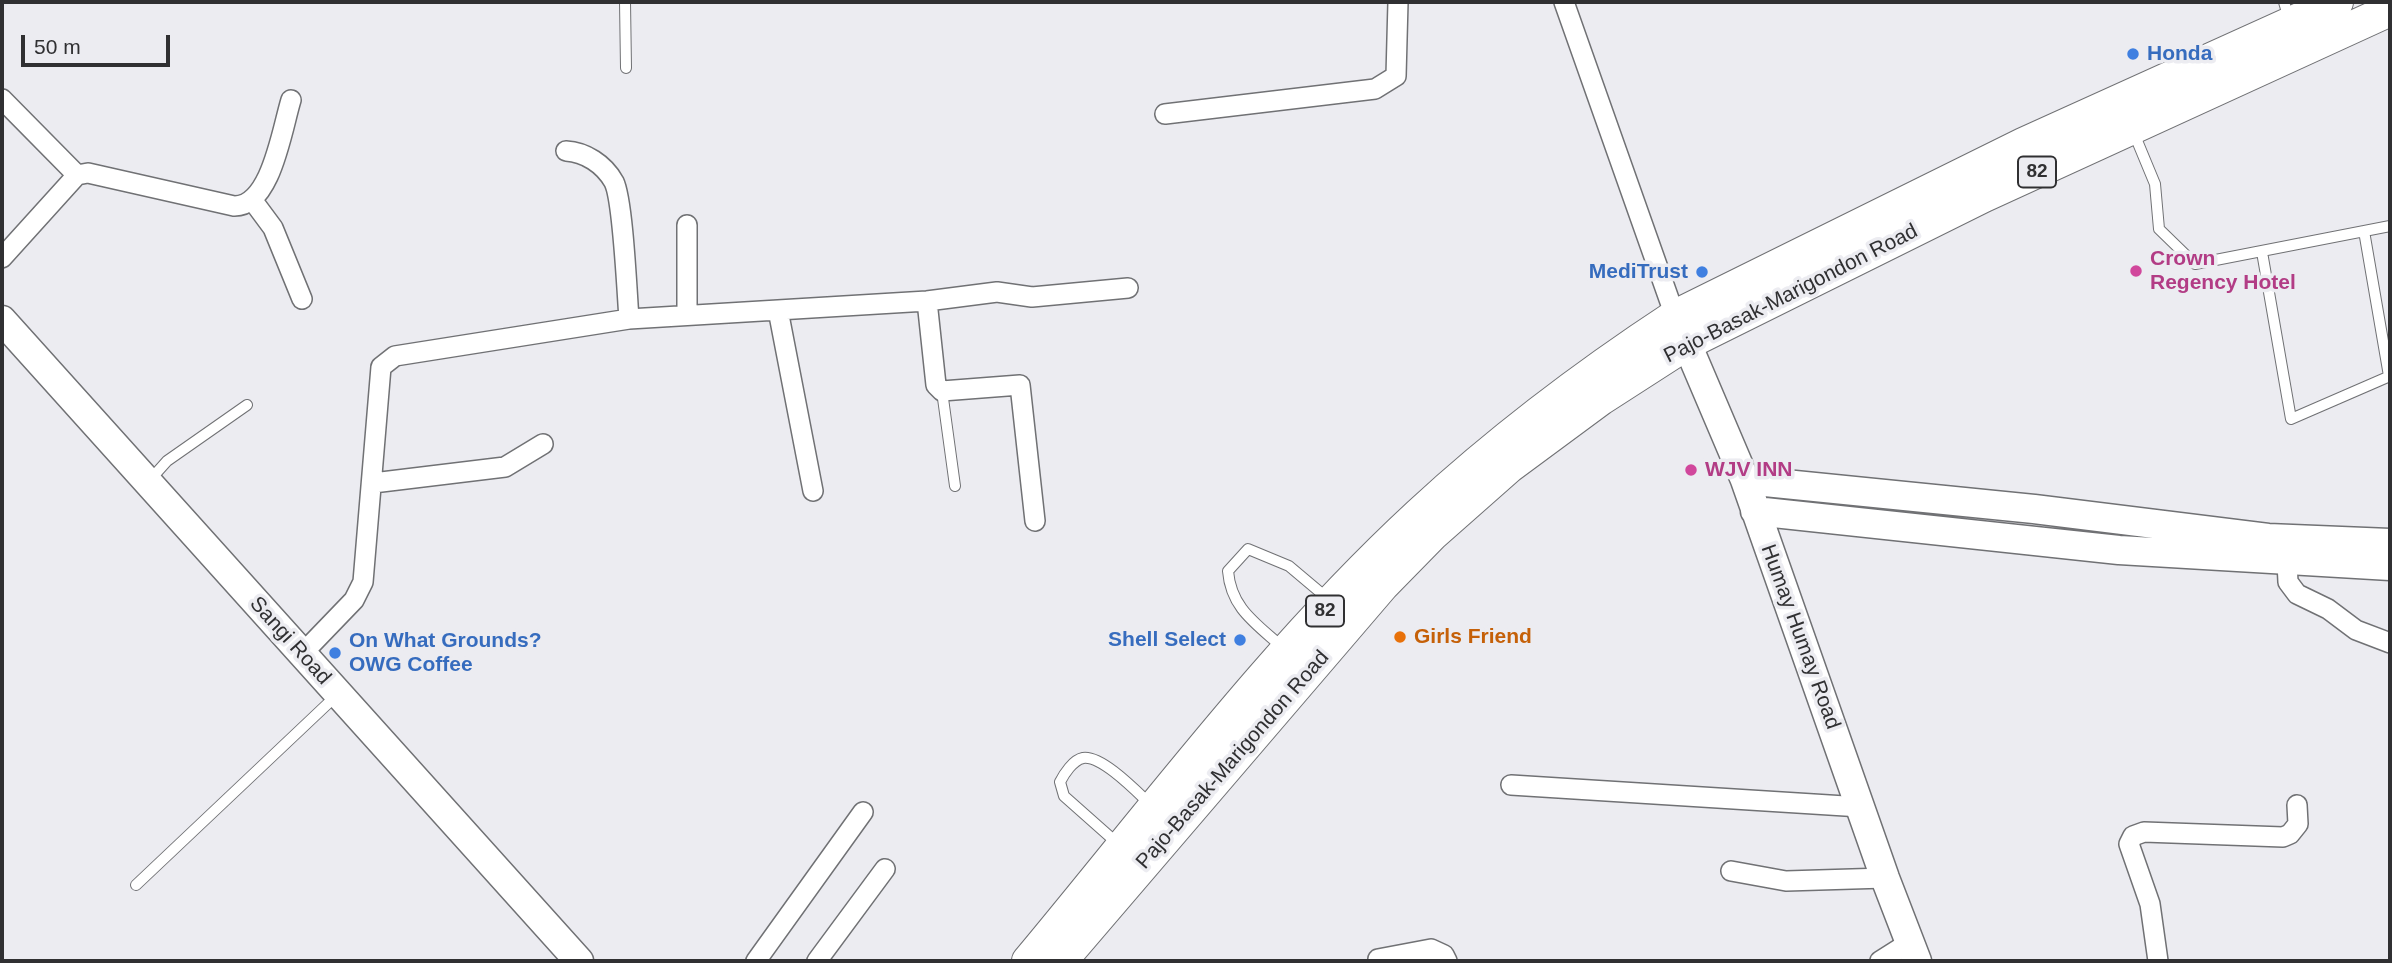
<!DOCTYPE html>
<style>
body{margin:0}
#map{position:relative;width:2392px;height:963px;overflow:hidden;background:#ececf1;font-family:Arial,sans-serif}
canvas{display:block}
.frame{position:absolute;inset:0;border:4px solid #303032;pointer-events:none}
.scale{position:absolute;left:21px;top:35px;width:149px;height:32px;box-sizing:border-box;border:4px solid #303032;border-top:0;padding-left:9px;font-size:21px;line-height:24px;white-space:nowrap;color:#303032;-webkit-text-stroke:5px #ececf1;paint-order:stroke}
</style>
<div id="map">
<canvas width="2392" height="963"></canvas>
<div class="frame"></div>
<div class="scale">50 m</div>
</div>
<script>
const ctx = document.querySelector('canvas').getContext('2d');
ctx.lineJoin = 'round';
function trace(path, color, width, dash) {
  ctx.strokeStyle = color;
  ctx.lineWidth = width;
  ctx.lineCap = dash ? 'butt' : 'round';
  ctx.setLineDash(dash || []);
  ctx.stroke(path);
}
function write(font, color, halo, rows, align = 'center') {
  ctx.font = font + ' Arial,sans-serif';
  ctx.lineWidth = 7;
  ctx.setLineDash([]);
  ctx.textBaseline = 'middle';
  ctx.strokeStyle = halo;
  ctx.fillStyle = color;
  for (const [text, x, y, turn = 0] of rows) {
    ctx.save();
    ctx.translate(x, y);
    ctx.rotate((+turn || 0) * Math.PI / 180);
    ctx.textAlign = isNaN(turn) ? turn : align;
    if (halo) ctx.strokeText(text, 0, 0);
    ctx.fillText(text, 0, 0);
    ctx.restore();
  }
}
const lane = new Path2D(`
 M625,2l1,66
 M2284,2l5,17
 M2133,131l22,53 4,45 36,35 195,-38
 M2364,231l25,145
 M2262,252l29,167 99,-43
 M942,391l13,95
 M150,480l17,-19 80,-56
 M1283,648c-26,-24 -52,-39 -55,-77l20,-22 41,17 38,32
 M1117,843l-53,-47 -4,-14c4,-8 13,-22 23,-24 19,-3 55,35 69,48
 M136,885l202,-191`);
const street = new Path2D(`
 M1564,2l111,314
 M2,99l75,76
 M1165,114l210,-25 21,-13 2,-74
 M566,151c19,1 38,13 48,31 9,18 13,111 15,137
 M253,201l20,27 29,71
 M2,258l75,-83 11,-2 146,33c37,1 48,-77 57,-106
 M927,301l9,84 6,6 78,-6 15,136
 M778,310l35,181
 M687,314v-89
 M373,483l132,-16 38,-23
 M2287,562l1,20 9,12 31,15 28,21 34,13
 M302,654l52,-54 9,-18 18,-215 14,-11 234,-37 298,-18 70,-9 35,5 96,-9
 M1511,785l350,22
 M1731,871l55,10 99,-3
 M1378,959l53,-10 13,6 3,6
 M756,961l107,-149
 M817,961l68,-92
 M1880,961l30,-19
 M2158,961l-8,-57 -21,-60 4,-8 11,-4 139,5 7,-3 8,-10 -1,-19`);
const secondary = new Path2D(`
 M2,320l577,641
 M1679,325l66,155 140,398 32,83
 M1745,480l289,29 234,29 122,5
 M1755,511l364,39 271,16`);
const primary = new Path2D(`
 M1028,961c126,-151 246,-313 391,-447 79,-73 166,-139 256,-198l348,-172 314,-142
 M1061,961l322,-376 49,-50 77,-68 92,-68 87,-56 296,-147 406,-186`);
trace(lane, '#707174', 12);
trace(street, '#707174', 22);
trace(secondary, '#707174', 31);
trace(primary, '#707174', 34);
trace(lane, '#fff', 10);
trace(street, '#fff', 19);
trace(secondary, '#fff', 28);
trace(primary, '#fff', 32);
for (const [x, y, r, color] of [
 [2133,54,7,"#3f7fe0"],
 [2136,271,7,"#d1479c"],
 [1702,272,7,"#3f7fe0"],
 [1691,470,7,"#d1479c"],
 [1400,637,7,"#e8710a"],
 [1240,640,7,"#3f7fe0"],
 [335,653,7,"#3f7fe0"]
]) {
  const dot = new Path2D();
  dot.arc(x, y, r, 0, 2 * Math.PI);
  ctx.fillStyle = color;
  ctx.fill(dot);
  trace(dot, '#ececf1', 2.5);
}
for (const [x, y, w] of [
 [2037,172,38],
 [1325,611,38]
]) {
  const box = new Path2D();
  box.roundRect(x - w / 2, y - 15.5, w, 31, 5);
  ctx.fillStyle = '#ececf1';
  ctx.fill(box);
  trace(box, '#303032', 2);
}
write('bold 19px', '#303032', null, [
 ["82",2037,172],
 ["82",1325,611]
]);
write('bold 21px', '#366cbe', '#ececf1', [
 ["Honda",2147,54],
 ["MediTrust",1688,272,"right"],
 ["Shell Select",1226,640,"right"],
 ["On What Grounds?",349,641],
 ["OWG Coffee",349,665]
], 'left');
write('bold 21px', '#b23c85', '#ececf1', [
 ["Crown",2150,259],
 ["Regency Hotel",2150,283],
 ["WJV INN",1705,470]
], 'left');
write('21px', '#303032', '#ececf1', [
 ["Pajo-Basak-Marigondon Road",1791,294,-27],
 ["Humay Humay Road",1800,637,70],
 ["Sangi Road",290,641,48],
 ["Pajo-Basak-Marigondon Road",1233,760,-49]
]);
write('bold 21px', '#c56008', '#ececf1', [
 ["Girls Friend",1414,637]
], 'left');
</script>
